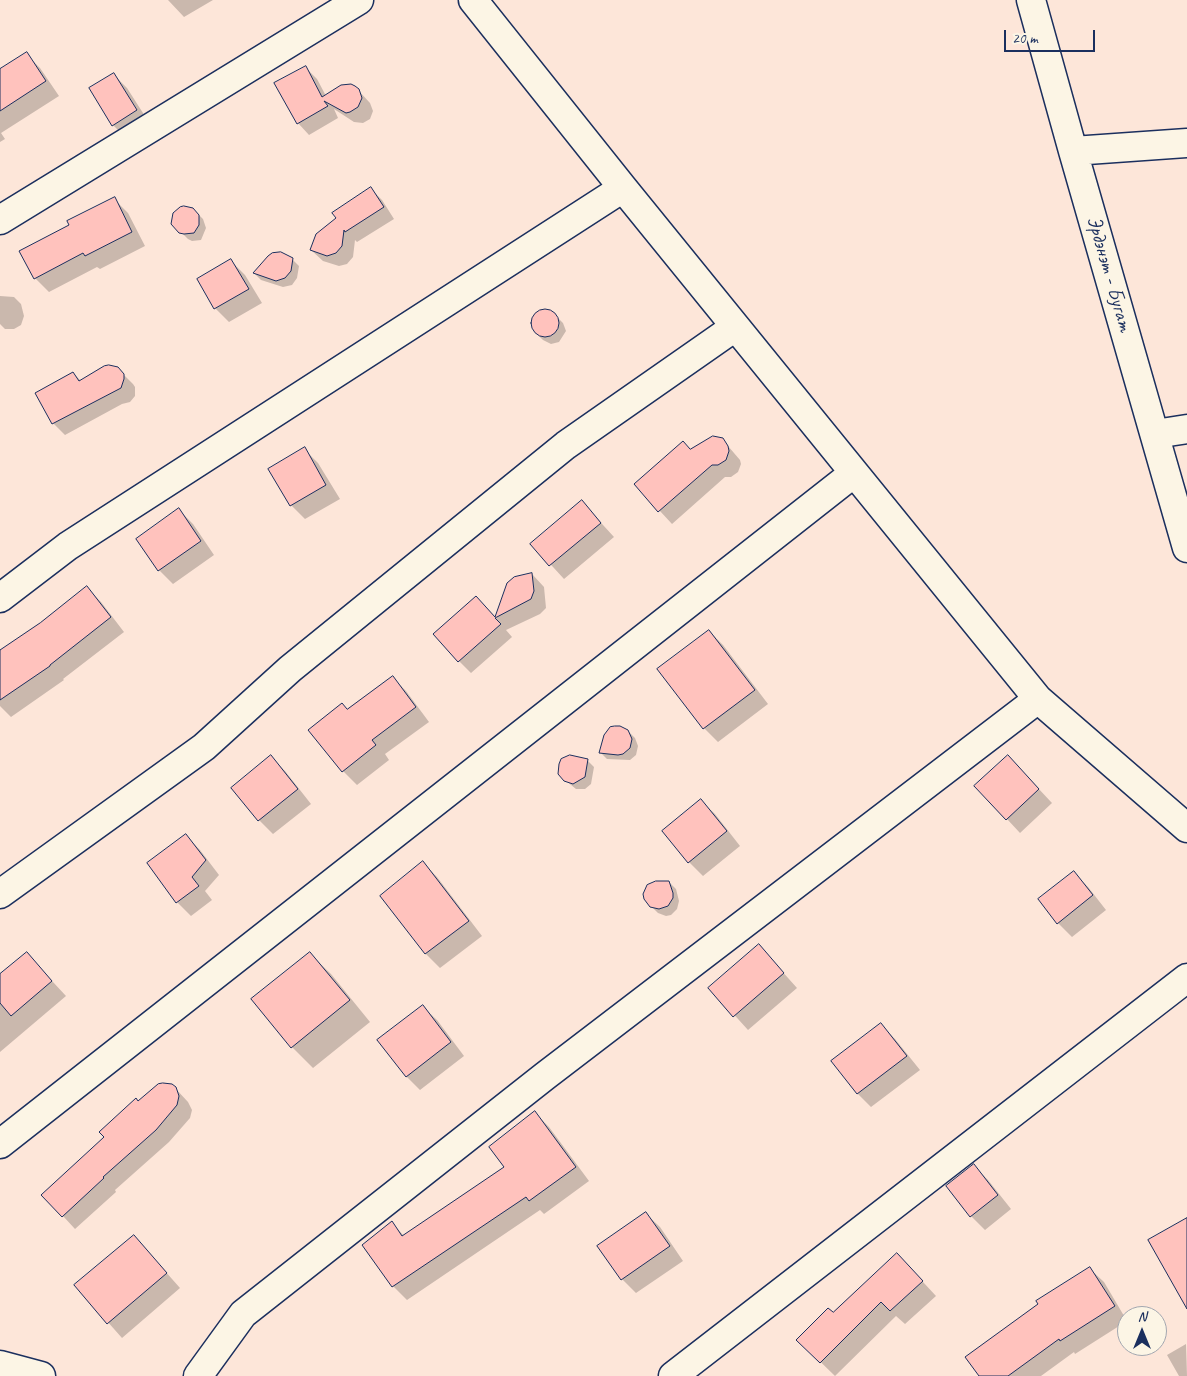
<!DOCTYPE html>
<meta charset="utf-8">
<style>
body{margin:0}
#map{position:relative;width:1187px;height:1376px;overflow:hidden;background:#fde6d9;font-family:Caveat,sans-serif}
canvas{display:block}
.north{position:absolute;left:1117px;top:1306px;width:50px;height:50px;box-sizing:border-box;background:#fcf5e5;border:1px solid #a2a6af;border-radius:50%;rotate:0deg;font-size:14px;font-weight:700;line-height:20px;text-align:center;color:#1b2f5e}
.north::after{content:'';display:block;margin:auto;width:18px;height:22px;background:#1b2f5e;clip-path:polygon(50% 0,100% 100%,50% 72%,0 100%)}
.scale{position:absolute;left:1004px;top:30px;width:91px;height:22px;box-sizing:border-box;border:2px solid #1b2f5e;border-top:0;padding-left:6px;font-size:15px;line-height:18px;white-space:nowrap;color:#1b2f5e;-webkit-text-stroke:4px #fcf5e5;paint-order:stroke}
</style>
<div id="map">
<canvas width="1187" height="1376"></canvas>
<div class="north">N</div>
<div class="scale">20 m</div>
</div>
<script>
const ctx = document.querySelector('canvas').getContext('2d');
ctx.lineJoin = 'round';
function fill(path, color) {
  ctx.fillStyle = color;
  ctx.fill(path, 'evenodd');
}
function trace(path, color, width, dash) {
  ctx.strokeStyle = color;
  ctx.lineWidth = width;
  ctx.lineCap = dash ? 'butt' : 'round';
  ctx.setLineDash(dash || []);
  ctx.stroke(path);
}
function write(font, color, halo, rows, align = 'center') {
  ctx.font = font + ' Caveat,sans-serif';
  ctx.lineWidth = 4;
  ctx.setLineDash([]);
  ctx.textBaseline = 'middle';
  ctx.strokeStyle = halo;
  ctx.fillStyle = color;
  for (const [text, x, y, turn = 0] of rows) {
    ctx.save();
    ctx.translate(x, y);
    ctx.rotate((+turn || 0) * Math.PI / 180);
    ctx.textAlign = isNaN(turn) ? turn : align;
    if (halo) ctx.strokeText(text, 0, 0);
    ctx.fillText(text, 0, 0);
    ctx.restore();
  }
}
fill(new Path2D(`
 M168,0h45l-29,17z
 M26,54l14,14 19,28 -58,37 4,6 -5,3v-71z
 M306,68l11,11 9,17 32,-6 12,13 3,8 -3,8 -7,4 -9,-1 -20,-13 4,9 -29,17 -11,-12z
 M113,74l14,14 23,36 -23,15 -14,-14z
 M371,189l11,11 12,19 -37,23 -2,-2 -2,17 -6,7 -8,2 -16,-5 -12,-11z
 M114,199l14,14 17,33 -45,23 -3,-2 -48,25 -14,-14 -14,-27 50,-26z
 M196,212l7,7 3,9 -5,12 -9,1 -4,-2 -15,-15z
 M292,259l7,7 -2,12 -5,7 -9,2 -22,-7 -7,-7z
 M231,261l14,14 17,28 -33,19 -14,-14z
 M0,296l14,1 7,7 3,12 -3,9 -7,4h-9l-5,-5z
 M544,310l4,1 8,5 7,7 3,8 -7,11 -8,2 -8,-4 -7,-7 -4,-8 1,-8 3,-3z
 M109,366h4l7,5 13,13 2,3v9l-5,6 -8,2 -57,31 -12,-12 -16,-30 36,-20 8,8z
 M722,439l18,21 1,4 -3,8 -7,5h-6l-53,47 -37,-40 56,-34z
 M304,449l14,14 22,36 -35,20 -14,-14z
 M582,502l32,35 -50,42 -32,-35z
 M179,510l14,14 21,31 -41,29 -14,-14 -21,-31z
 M532,574l12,13 2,21 -6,6 -34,16 6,7 -41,36 -12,-12 29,-51 8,9 13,-35z
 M87,588l14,14 23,30 -61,47 1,1 -53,37 -11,-11v-54l41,-28z
 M709,631l14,14 45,59 -50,38 -14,-14z
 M392,677l14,14 23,31 -44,32 4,6 -32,25 -14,-14 -33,-41 37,-20z
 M628,731l7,7 3,8 -2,9 -6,5 -23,-1 -7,-7z
 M271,757l14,14 26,33 -38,30 -14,-14 -26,-32z
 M587,760l7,7 -3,17 -6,5h-9l-11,-9z
 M1022,771l30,32 -32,30 -13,-14z
 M701,801l14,13 25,32 -37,30 -14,-14z
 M186,836l14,14 19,25 -14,16 7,9 -21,16 -14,-14 -28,-39z
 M423,863l14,14 45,59 -42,32 -14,-14 -44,-58z
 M1074,873l14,14 18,23 -34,27 -14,-14 -19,-23z
 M669,882l7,7 3,12 -2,8 -6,6 -5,1 -8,-3 -7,-7z
 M27,954l39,42 -66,56v-77z
 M310,954l21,20 39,48 -57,46 -21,-21 -39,-48z
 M772,960l25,28 -49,42 -38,-42z
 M423,1007l14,13 27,36 -44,34 -14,-14z
 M881,1025l14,14 25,31 -49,37 -14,-14z
 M175,1088l13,14 4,8 -2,8 -21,24 -54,48 1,2 -41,37 -12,-13 42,-79 33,-35z
 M535,1113l14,14 40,54 -45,33 -4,-4 -133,90 -14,-14 -1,-63 12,13 102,-69z
 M974,1166l14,14 23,29 -26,21 -14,-14 -23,-30z
 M646,1214l14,13 23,34 -47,32 -14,-14z
 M134,1236l46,52 -58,50 -47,-53z
 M911,1269l25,27 -31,28 -9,-8 -61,60 -37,-36 35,-26z
 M1090,1269l14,13 23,39 -52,33 -1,-2 -33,24h-60z
 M1186,1344l1,32h-8l-12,-21z`), '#0003');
const building = new Path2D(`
 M27,52l19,29 -46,30v-42z
 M306,66l16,31 19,-12 10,-1 4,2 4,3 3,9 -4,9 -8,5 -4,1 -22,-12 4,5 -31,18 -23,-41z
 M114,73l23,37 -25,16 -23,-38z
 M371,187l13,20 -39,25 -1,-2 -2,16 -6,7 -9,3 -17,-6 6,-16 20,-16 -4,-5z
 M115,197l17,35 -47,24 -2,-3 -49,26 -15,-28 50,-26 -2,-4z
 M184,206l9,2 6,7v10l-5,8 -10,1 -5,-1 -8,-9 2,-11 7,-6z
 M281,252l12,6 -2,13 -6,7 -9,3 -23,-8 15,-17 4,-3z
 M231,259l18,30 -35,20 -17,-30z
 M531 323a14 14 0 1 1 28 0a14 14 0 1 1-28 0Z
 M109,365l9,2 6,7v5l-3,9 -69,36 -17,-31 38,-21 6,9 25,-15z
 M713,436l10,2 5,8 1,5 -3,9 -8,5h-6l-54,47 -24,-28 49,-43 7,8z
 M305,447l21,38 -36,21 -22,-37z
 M582,500l19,23 -52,43 -19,-22z
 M179,508l22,33 -43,30 -22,-32z
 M532,573l2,18 -3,8 -36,19 6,6 -43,38 -25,-28 43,-38 19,21 12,-34 7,-6z
 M87,586l24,31 -61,48v1l-50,34v-50l40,-27z
 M709,630l46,60 -52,39 -46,-60z
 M393,676l23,31 -44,33 4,5 -34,27 -34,-42 34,-27 5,6z
 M615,726h5l8,4 4,9 -2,9 -7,6 -5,1 -19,-2 5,-18 6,-8z
 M271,755l27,34 -40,32 -27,-33z
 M570,755l18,4 -3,18 -12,7 -9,-3 -6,-7 1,-10 2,-5z
 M1008,755l31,34 -33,31 -32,-34z
 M701,799l26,32 -39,32 -26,-32z
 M186,834l20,26 -14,17 7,9 -23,17 -29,-40z
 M423,861l46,60 -44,33 -45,-58z
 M1074,871l19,24 -36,29 -19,-25z
 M656,881h13l4,12v5l-5,8 -9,3 -9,-2 -6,-8 -1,-5 4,-9z
 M759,944l25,29 -51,44 -25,-29z
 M27,952l25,29 -41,35 -11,-13v-29z
 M310,952l40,48 -59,48 -40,-49z
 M423,1005l28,37 -45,35 -29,-37z
 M881,1023l26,33 -50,38 -26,-33z
 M163,1083l9,1 4,3 3,9 -2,9 -21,25 -53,47 1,1 -42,39 -21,-22 63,-58 -5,-5 37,-34 2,3 20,-17z
 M535,1111l41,56 -47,34 -3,-4 -134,90 -30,-42 30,-24 10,15 102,-69 -15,-20z
 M974,1164l24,31 -28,22 -24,-31z
 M646,1212l24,34 -49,34 -24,-34z
 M1187,1218v91l-39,-69z
 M134,1235l33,38 -60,51 -33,-39z
 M897,1253l26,28 -33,30 -9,-9 -61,61 -24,-23 32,-32 5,4z
 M1090,1267l25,39 -55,35 -1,-2 -51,37h-29l-14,-19 73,-53 -2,-3z`);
fill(building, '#ffc2bd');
trace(building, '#1b2f5e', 1);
const minor = new Path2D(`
 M473,0l150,188 415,511 149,129
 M1031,0l42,151 114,397
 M1073,151l114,-8
 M0,220l359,-220
 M1155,434l32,-5
 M0,598l68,-52 555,-358
 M0,894l204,-147 86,-78 276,-224 169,-118
 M0,1144l854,-671
 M0,1365l41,11
 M198,1376l45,-62 302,-238 493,-377
 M673,1376l514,-398`);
trace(minor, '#1b2f5e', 31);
trace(minor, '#fcf5e5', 28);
write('21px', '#1b2f5e', '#fcf5e5', [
 ["Эрдэнэт - Бугат",1109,274,74]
]);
</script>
